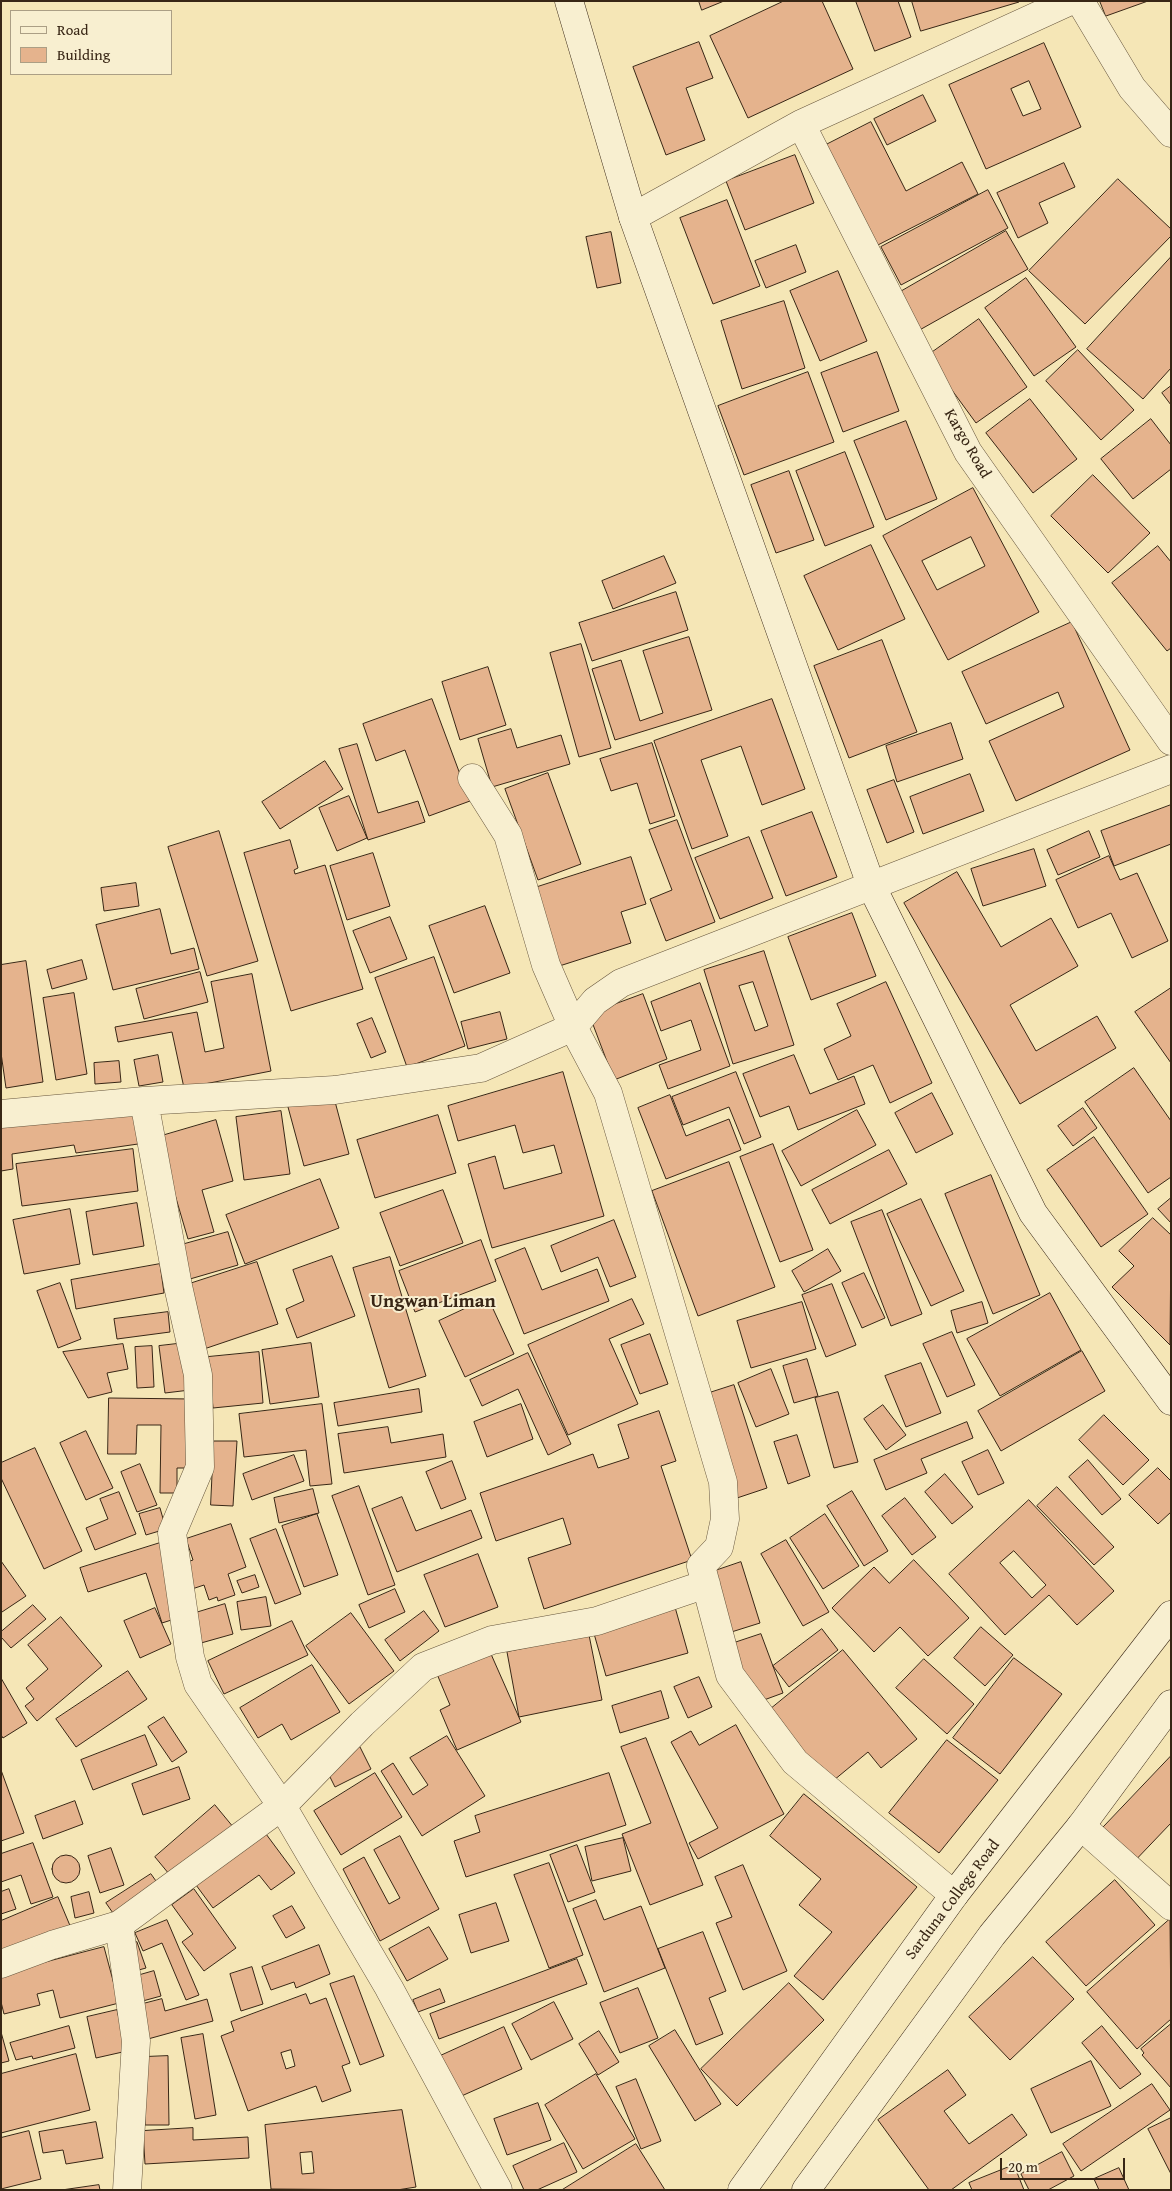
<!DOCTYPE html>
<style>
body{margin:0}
#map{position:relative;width:1172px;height:2191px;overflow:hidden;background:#f5e6b6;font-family:"Gentium Book Plus",serif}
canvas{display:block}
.frame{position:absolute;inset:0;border:2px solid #382615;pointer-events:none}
.legend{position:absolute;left:10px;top:10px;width:162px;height:65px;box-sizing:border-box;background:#f8efd0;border:1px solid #ab9f85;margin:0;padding:6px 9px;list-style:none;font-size:15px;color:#382615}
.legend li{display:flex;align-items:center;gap:10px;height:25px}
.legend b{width:25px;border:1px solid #ab9f85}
.scale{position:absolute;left:1000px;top:2158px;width:125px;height:22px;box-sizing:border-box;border:2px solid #382615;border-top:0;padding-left:6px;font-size:15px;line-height:18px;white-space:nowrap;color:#382615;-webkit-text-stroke:4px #f8efd0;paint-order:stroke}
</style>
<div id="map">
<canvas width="1172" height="2191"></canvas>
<div class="frame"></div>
<ul class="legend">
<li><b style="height:6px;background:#f8efd0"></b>Road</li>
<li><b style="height:14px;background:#e5b38d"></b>Building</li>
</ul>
<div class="scale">20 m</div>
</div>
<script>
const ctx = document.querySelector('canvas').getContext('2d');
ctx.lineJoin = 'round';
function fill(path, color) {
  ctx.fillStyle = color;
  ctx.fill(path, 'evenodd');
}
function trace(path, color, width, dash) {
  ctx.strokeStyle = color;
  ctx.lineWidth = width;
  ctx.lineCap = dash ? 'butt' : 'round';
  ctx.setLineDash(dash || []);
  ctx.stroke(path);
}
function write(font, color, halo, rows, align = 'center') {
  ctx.font = font + ' "Gentium Book Plus",serif';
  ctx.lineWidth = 4;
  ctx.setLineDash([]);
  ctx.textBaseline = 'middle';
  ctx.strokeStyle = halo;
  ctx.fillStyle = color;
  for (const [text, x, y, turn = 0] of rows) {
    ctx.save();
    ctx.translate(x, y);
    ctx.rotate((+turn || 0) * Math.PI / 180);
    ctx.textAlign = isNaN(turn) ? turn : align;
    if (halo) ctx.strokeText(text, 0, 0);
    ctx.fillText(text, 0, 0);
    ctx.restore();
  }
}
const building = new Path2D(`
 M699,1h25l-22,9z
 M784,1h38l31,68 -105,49 -38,-82z
 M856,1h42l13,36 -36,14z
 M912,1h107v1l-98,29z
 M1100,1h48l-42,15z
 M699,42l14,36 -27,10 19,52 -39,15 -33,-88z
 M1044,43l37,84 -95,42 -37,-84zM1029,81l12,28 -18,7 -12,-27z
 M923,95l13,26 -49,24 -13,-26z
 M871,122l35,69 56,-29 16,32 -106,54 -52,-100z
 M795,155l19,48 -69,27 -19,-49z
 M1064,163l11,24 -36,16 9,20 -30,15 -21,-45z
 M1118,179l53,50v7l-86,88 -56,-53z
 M988,190l20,38 -107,57 -20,-38z
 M727,200l33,86 -47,18 -33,-86z
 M1006,231l22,38 -112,63 -21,-37z
 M611,232l10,51 -24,5 -11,-51z
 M796,245l10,27 -40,16 -11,-27z
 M1171,257v111l-28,31 -56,-50z
 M838,271l29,70 -47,20 -30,-70z
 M1026,278l50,69 -42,29 -49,-68z
 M784,301l21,67 -63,21 -21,-68z
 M979,319l48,68 -51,36 -49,-67z
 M1078,350l56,60 -33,30 -55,-59z
 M877,352l22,59 -56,21 -22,-59z
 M808,372l26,70 -90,33 -26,-69z
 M1171,386v19l-9,-12z
 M1030,399l47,60 -44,34 -47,-60z
 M1151,419l20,26v24l-38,30 -32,-40z
 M906,421l31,78 -51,21 -32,-79z
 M845,452l29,75 -49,19 -29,-75z
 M789,471l25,69 -38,13 -25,-68z
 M1093,475l57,58 -42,40 -57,-57z
 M973,488l66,124 -91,48 -65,-124zM971,537l14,29 -48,24 -15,-29z
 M871,545l34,74 -67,31 -34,-74z
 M1158,546l13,16v86l-4,3 -55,-68z
 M664,556l12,27 -63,26 -11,-28z
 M676,592l12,38 -96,31 -13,-38z
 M1072,622l58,128 -114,51 -27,-60 75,-34 -6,-15 -72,32 -24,-52z
 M689,637l23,73 -97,30 -23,-71 29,-9 19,61 23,-8 -20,-62z
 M882,640l35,92 -68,26 -35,-92z
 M581,644l30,104 -32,9 -29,-104z
 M488,667l18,58 -46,15 -18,-58z
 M432,699l38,102 -41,15 -24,-66 -29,11 -13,-37z
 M772,699l33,90 -43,16 -21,-59 -40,14 27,76 -36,13 -38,-108z
 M951,723l12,36 -66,23 -11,-36z
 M511,729l6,19 44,-13 9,29 -78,23 -14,-48z
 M652,743l23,73 -25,8 -13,-41 -26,8 -11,-32z
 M357,744l21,69 40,-12 7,21 -57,18 -29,-91z
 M325,761l18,28 -63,40 -18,-27z
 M548,773l33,91 -43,16 -33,-91z
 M970,774l14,37 -61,23 -13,-37z
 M894,780l20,52 -27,11 -20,-53z
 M349,796l18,42 -30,13 -18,-43z
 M1171,805v39l-57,22 -13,-35z
 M812,812l25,65 -51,19 -25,-65z
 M677,820l38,102 -49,19 -16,-42 22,-9 -23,-60z
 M219,831l39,130 -51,15 -39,-129z
 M1089,831l11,26 -42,18 -11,-25z
 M749,837l24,61 -53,21 -25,-61z
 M290,840l8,28 -4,2 1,4 30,-9 38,124 -72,22 -47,-158z
 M1034,849l12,37 -63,20 -12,-37z
 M373,853l17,53 -43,14 -17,-54z
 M1109,856l11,24 17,-7 31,68 -36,17 -21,-45 -33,15 -22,-48z
 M631,857l15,47 -25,8 10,31 -81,26 -25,-78z
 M957,872l44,75 50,-29 27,48 -68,39 26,46 61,-35 19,32 -96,56 -116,-201z
 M136,883l3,23 -35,5 -3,-23z
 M485,906l25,67 -56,20 -25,-67z
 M160,909l11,45 23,-6 5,21 -86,21 -17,-65z
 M852,913l24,63 -65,24 -23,-63z
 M390,917l17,42 -37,14 -17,-42z
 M764,951l30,94 -61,19 -29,-94zM753,982l15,44 -13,5 -16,-45z
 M434,957l31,89 -58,21 -32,-89z
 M82,960l5,19 -35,10 -5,-19z
 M26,961l17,121 -37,6 -5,-35v-88z
 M200,972l8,30 -64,17 -8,-30z
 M252,974l19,97 -87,17 -12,-56 -54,10 -3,-15 82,-15 8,40 19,-4 -13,-66z
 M886,982l46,101 -42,20 -17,-38 -35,15 -14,-31 27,-13 -14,-32z
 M700,983l30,83 -62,23 -9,-24 42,-15 -10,-30 -30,11 -10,-29z
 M1171,988v75l-36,-51z
 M74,993l13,81 -31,6 -13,-82z
 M643,994l24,65 -53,21 -25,-66z
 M500,1012l7,27 -39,10 -7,-27z
 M372,1018l14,34 -15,6 -14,-34z
 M158,1055l5,27 -24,4 -5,-26z
 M794,1055l16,39 44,-18 11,28 -67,26 -9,-24 -29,11 -17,-43z
 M119,1061l2,21 -26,2 -1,-21z
 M1134,1068l37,53v56l-23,16 -63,-91z
 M563,1072l41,144 -112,32 -24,-84 27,-8 9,33 58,-16 -8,-28 -31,8 -8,-28 -57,16 -10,-35z
 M736,1072l25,65 -17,7 -15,-37 -46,18 -11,-28z
 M932,1093l21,41 -37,19 -21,-40z
 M333,1094l16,60 -45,12 -16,-59z
 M670,1095l16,41 43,-17 12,31 -75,29 -28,-71z
 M133,1107l5,37 -62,9 -2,-8 -62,9 1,15 -12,2v-46z
 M1083,1108l14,20 -24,18 -15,-20z
 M857,1110l19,35 -75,41 -19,-35z
 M281,1111l9,63 -46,6 -8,-63z
 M438,1115l18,58 -81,25 -18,-58z
 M216,1120l17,61 -31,9 12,42 -26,7 -30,-102z
 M1094,1137l54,77 -47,33 -54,-77z
 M773,1144l40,106 -33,12 -40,-105z
 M133,1149l5,42 -116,15 -6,-42z
 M889,1150l18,34 -77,40 -18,-34z
 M729,1162l46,125 -77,29 -46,-125z
 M991,1175l49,120 -47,19 -48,-120z
 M320,1179l19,49 -94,36 -19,-49z
 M443,1190l20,53 -63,23 -20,-53z
 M1171,1198v25l-13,-14z
 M921,1199l43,92 -33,15 -44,-92z
 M137,1203l7,43 -51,9 -7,-43z
 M70,1209l10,55 -56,10 -11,-54z
 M882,1210l40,104 -31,12 -40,-104z
 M1153,1218l18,17 -1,110 -58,-58 22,-21 -15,-15z
 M614,1220l22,57 -26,10 -12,-30 -37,15 -10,-26z
 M228,1232l10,33 -48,14 -9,-34z
 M481,1240l15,41 -81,31 -16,-41z
 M525,1248l17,42 55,-21 12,32 -85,33 -29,-74z
 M828,1249l13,22 -37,21 -12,-21z
 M332,1256l23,60 -58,22 -11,-29 18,-8 -11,-31z
 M390,1257l36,119 -37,12 -36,-120z
 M257,1262l21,62 -74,25 -21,-63z
 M160,1264l4,29 -88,16 -5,-29z
 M864,1273l21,45 -23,10 -20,-45z
 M60,1283l21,56 -23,9 -21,-57z
 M832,1284l24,61 -30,12 -24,-62z
 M1050,1293l31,57 -81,46 -33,-57z
 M488,1298l26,56 -49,23 -26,-56z
 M632,1299l12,25 -35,15 29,65 -70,31 -40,-90z
 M802,1302l14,47 -65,19 -14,-47z
 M982,1302l6,21 -31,10 -6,-22z
 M168,1312l2,20 -53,7 -3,-20z
 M952,1332l23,53 -28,12 -24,-53z
 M650,1334l18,50 -28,10 -19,-49z
 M185,1343l5,47 -25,3 -6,-47z
 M311,1343l8,54 -49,7 -8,-54z
 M123,1344l5,25 -21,4 5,19 -24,6 -25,-46z
 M152,1346l2,41 -17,1 -2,-41z
 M1082,1351l23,40 -104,60 -23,-40z
 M259,1352l4,51 -50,5 -5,-51z
 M528,1353l43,91 -23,11 -30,-66 -36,17 -12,-26z
 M807,1359l11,37 -24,7 -11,-37z
 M921,1363l20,50 -35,14 -21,-51z
 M771,1369l18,45 -33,13 -18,-44z
 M734,1385l33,103 -33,11 -34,-103z
 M419,1389l3,23 -84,14 -4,-23z
 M838,1392l20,70 -24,6 -19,-70z
 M109,1398l82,1 -1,69h-13v25h-17l1,-68h-24l-1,29h-28z
 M322,1404l10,80 -22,2 -4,-36 -62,7 -5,-43z
 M521,1404l12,35 -46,18 -13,-35z
 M883,1405l23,30 -20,15 -22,-31z
 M659,1411l17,50 -15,5 31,94 -148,49 -16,-51 43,-14 -8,-26 -67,23 -16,-48 113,-39 5,14 31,-10 -11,-33z
 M1104,1415l45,45 -26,25 -44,-45z
 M967,1422l6,16 -52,21 6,14 -41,17 -12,-30z
 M388,1427l3,16 52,-9 3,23 -102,16 -6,-39z
 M86,1431l27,57 -27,12 -26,-57z
 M797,1435l13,41 -22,8 -14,-42z
 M214,1441h23l-4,65 -22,-1z
 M35,1448l47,103 -38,18 -43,-91v-15z
 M988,1450l16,33 -26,12 -16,-33z
 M294,1455l10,26 -52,19 -9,-26z
 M1088,1460l33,39 -19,16 -33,-38z
 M452,1461l14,38 -25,10 -15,-37z
 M140,1464l17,41 -20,7 -16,-40z
 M1158,1468l13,13v31l-13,12 -29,-29z
 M945,1474l28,33 -21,17 -27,-32z
 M359,1486l36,99 -27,10 -36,-99z
 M1057,1487l57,60 -20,18 -57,-59z
 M313,1489l6,24 -40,10 -5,-25z
 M852,1491l36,60 -24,15 -37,-60z
 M119,1492l17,42 -41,16 -9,-22 22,-9 -8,-20z
 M402,1497l14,34 55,-21 11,28 -85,34 -25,-63z
 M905,1498l31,39 -24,18 -30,-39z
 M1029,1500l85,91 -37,34 -28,-30 -44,40 -56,-61zM1014,1551l32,34 -14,13 -32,-35z
 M160,1508l6,21 -20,6 -7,-21z
 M317,1514l21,61 -34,12 -22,-61z
 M825,1514l34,52 -36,23 -33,-51z
 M231,1524l15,43 -18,7 7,21 -17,6 -1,-4 -8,3 -5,-15 -12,4 -8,-26 9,-3 -7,-21z
 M276,1529l25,65 -26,10 -25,-65z
 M786,1540l43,72 -26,14 -42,-72z
 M160,1543l24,73 -22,7 -16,-50 -58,19 -8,-24z
 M478,1554l20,53 -53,20 -21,-52z
 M914,1560l55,58 -41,38 -28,-29 -26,25 -42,-44 42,-41 15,16z
 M1,1561l25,35 -24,16 -1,-1z
 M741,1562l19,61 -35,11 -19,-60z
 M255,1575l4,12 -17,6 -5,-12z
 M395,1589l10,23 -36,16 -10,-23z
 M266,1597l5,29 -30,4 -4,-28z
 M673,1600l15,53 -82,23 -15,-53z
 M225,1604l8,30 -32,9 -9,-29z
 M33,1605l13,14 -35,29 -10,-11v-5z
 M155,1608l16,36 -31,14 -16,-37z
 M424,1611l15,20 -39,30 -15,-21z
 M351,1613l43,58 -45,33 -43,-58z
 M61,1617l41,49 -65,55 -12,-15 9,-7 -8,-11 22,-19 -20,-24z
 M292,1621l16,34 -84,39 -16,-33z
 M981,1627l32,28 -28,31 -31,-28z
 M822,1629l16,21 -49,37 -16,-21z
 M761,1634l22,59 -30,11 -22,-60z
 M589,1635l13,65 -83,17 -12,-65z
 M487,1645l34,77 -64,28 -17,-40 10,-5 -16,-38z
 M843,1650l74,89 -36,29 -13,-16 -40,33 -61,-73z
 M1014,1658l48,36 -62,80 -47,-36z
 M924,1659l50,45 -27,30 -51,-46z
 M312,1665l28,47 -49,28 -9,-16 -24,14 -18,-30z
 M128,1671l19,28 -71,48 -20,-28z
 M699,1677l13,30 -24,11 -14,-31z
 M1,1678l26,45 -24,15 -2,-3z
 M661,1691l8,27 -49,15 -8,-27z
 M164,1717l23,35 -15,10 -24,-35z
 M736,1725l48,89 -86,45 -9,-16 29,-15 -47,-86 20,-11 8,14z
 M145,1735l12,30 -64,25 -12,-30z
 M447,1736l38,60 -63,40 -41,-65 12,-8 20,32 15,-10 -18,-27z
 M646,1738l57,147 -53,20 -28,-71 29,-11 -30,-76z
 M947,1740l51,40 -59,73 -50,-40z
 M360,1747l11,22 -36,18 -11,-22z
 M1171,1756v67l-42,44 -33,-32z
 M179,1767l11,32 -47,16 -11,-31z
 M1,1770l23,63 -23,8z
 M375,1773l27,44 -61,38 -27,-44z
 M609,1773l17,52 -160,52 -12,-36 26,-9 -5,-16z
 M804,1794l113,93 -94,113 -29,-24 38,-44 -33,-27 22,-26 -51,-43z
 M75,1801l8,23 -40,15 -8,-23z
 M215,1805l19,23 -60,52 -19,-23z
 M266,1834l29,39 -24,17 -12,-15 -46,33 -17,-23z
 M400,1836l39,73 -59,32 -37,-72 21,-12 25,47 11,-6 -26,-48z
 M623,1838l8,33 -39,10 -7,-34z
 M33,1843l20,54 -22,7 -10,-29 -20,7v-28z
 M577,1845l18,47 -27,10 -18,-47z
 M111,1848l13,37 -24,8 -12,-37z
 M52 1869a14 14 0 1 1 28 0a14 14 0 1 1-28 0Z
 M549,1863l34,92 -34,13 -35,-93z
 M743,1865l44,106 -44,19 -27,-67 16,-6 -17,-40z
 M151,1874l10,14 -46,28 -9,-13z
 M1115,1880l40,45 -69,61 -40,-44z
 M9,1889l7,20 -15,5v-22z
 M194,1889l42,59 -32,23 -22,-29 11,-8 -21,-29z
 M89,1892l5,21 -19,5 -4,-21z
 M58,1897l13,31 -70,30v-37z
 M596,1900l8,20 37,-14 24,62 -61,24 -31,-83z
 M496,1903l13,38 -38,12 -12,-38z
 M292,1906l13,22 -19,10 -13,-22z
 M1170,1919l1,100 -34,30 -50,-57z
 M167,1920l32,75 -13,5 -24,-57 -19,8 -8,-18z
 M429,1927l19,32 -41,22 -18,-32z
 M703,1932l23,59 -17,7 14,36 -27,11 -38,-96z
 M137,1942l9,26 -11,3 -9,-25z
 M319,1945l11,29 -34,14 -2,-6 -23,8 -9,-23z
 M104,1947l15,56 -59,15 -7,-28 -16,4 3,11 -36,9 -3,-12v-28z
 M1033,1957l41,42 -64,61 -41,-43z
 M577,1959l10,25 -148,55 -9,-25z
 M252,1967l11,37 -22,7 -11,-37z
 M154,1971l7,25 -22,6 -6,-25z
 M354,1976l30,80 -24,9 -30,-81z
 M789,1983l35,37 -87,86 -36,-37z
 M638,1988l20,50 -38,15 -20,-50z
 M440,1989l5,13 -27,10 -5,-12z
 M306,1994l4,10 16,-6 24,65 -8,3 9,25 -29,11 -6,-16 -68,25 -27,-75 13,-5 -3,-9zM291,2050l4,16 -9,3 -5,-16z
 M162,1999l3,12 42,-12 6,22 -65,18 -9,-34z
 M554,2002l19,37 -42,21 -19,-36z
 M117,2010l10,41 -31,7 -9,-41z
 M1171,2024v64l-29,-33 2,-2 -3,-4z
 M69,2026l6,22 -42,11 -1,-3 -16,4 -6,-17z
 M1102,2026l39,48 -21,15 -38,-46z
 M504,2027l18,42 -65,29 -19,-41z
 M675,2030l46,74 -26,17 -46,-75z
 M599,2031l20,31 -21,13 -19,-31z
 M1,2032l8,29 -8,2z
 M203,2034l13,81 -21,4 -14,-81z
 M76,2054l14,56 -89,23v-59z
 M168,2056l1,69h-24l-1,-68z
 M1091,2061l20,45 -60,27 -20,-44z
 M948,2070l18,25 -22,16 25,33 43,-30 15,21 -76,55h-22l-51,-70z
 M596,2074l39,65 -52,30 -38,-64z
 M636,2079l25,62 -20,8 -25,-62z
 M1152,2084l18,26 -89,61 -18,-27z
 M538,2103l13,37 -44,15 -13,-36z
 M402,2110l14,77 -19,3 -126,-1 -6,-64zM312,2152l2,21 -12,1 -2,-21z
 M1171,2118v56l-23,-45z
 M96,2122l7,36 -37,6 -3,-14 -20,3 -4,-21z
 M193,2128v12l55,-3 1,21 -104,6 -2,-33z
 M29,2131l12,48 -40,10v-51z
 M564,2143l13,29 -40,18h-13l-11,-24z
 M636,2144l29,46h-103z
 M1062,2152l12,24 -26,14h-19l-8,-16z
 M1014,2165l10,25h-52l-3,-7z
 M1119,2168l10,22h-30l-5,-11z
 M99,2185l1,5h-38z`);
fill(building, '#e5b38d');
trace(building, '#382615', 1);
const street = new Path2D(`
 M1080,1l52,87 39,45
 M801,124l167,328 203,289
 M633,217l168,-93 269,-123
 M472,778l36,57 38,130 27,62 35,66 115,389 2,37 -6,28 -18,19 29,109 65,87 159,133
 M144,1101l34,185 20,89 2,92 -28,66 18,124 8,27 84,122 107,182 109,202
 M1,1114l143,-13 191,-11 146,-22 92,-41 22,-26 26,-18 550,-214
 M1081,1826l90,80
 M119,1925l17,116 -9,149
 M1,1964l51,-19 67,-20 163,-119 80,-82 61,-57 69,-27 105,-19 109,-37`);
const secondary = new Path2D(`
 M569,1l64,216 238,668 162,328 138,188
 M742,2190l212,-295 217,-280
 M806,2190l186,-255 89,-109 90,-122`);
trace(street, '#67563d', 29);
trace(secondary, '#382615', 29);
trace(street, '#f8efd0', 28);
trace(secondary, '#f8efd0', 28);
write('16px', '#382615', '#f8efd0', [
 ["Kargo Road",967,444,60],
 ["Sarduna College Road",953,1900,-53]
]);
write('bold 19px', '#382615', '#f8efd0', [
 ["Ungwan Liman",433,1302]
]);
</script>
